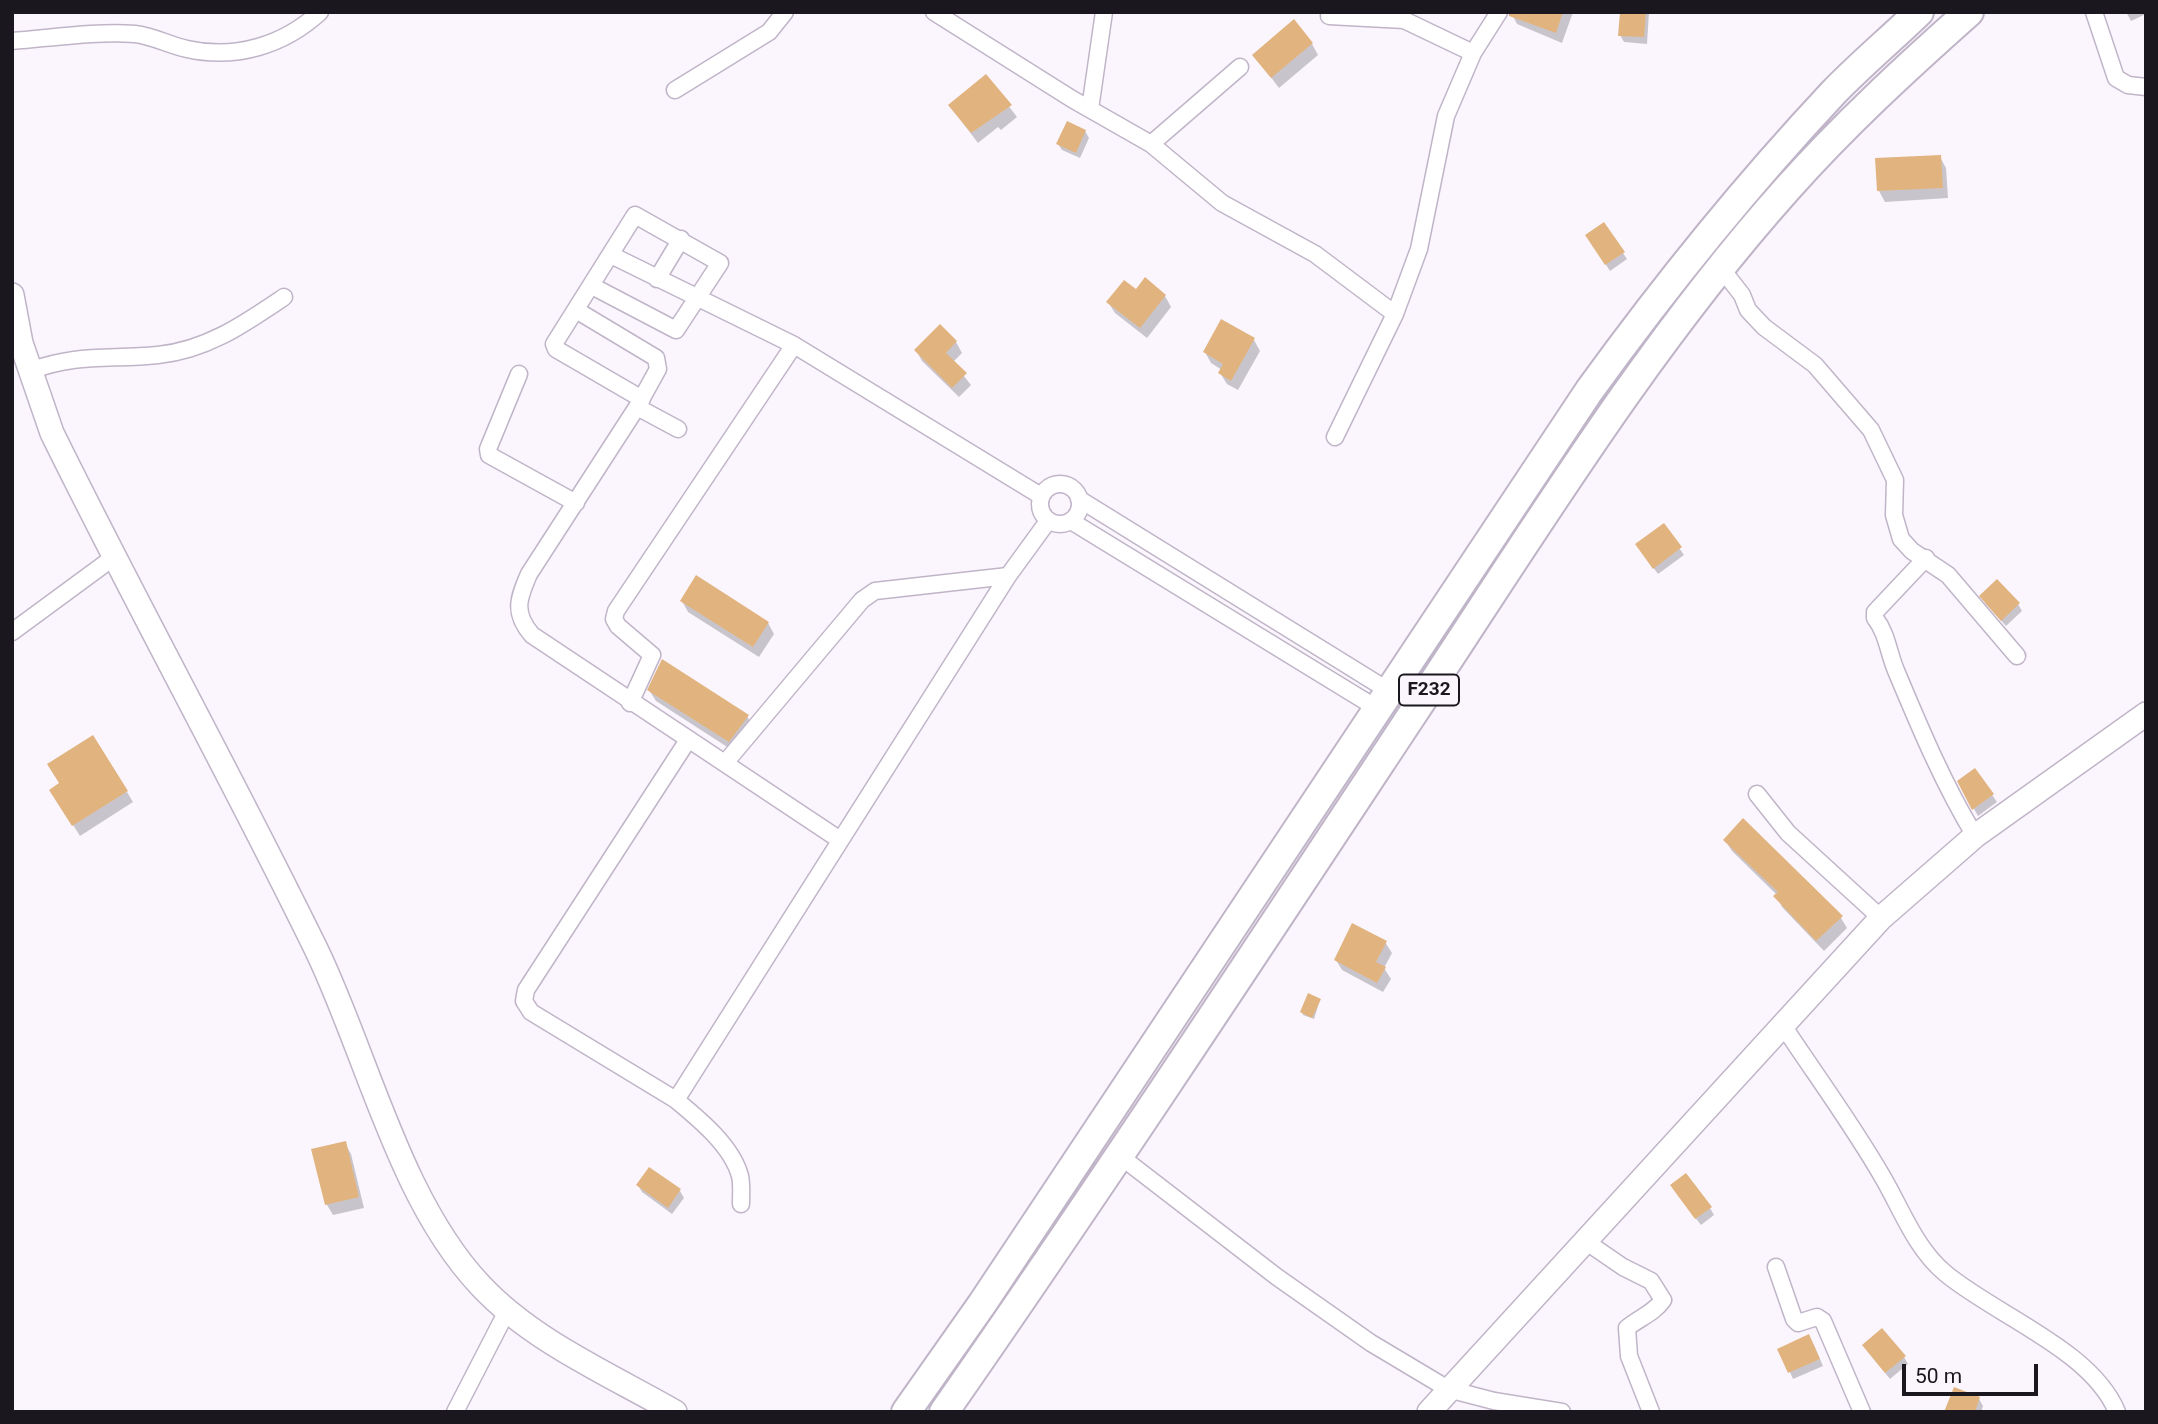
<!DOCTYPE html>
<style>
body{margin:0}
#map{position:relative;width:2158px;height:1424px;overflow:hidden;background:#fbf6fe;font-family:Roboto,sans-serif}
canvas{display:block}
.frame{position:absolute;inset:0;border:14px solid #1b171e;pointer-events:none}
.scale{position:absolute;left:1902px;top:1364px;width:136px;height:32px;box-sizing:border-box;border:4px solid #1b171e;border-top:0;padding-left:9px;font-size:21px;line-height:24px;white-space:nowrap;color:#1b171e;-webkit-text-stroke:5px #fbf6fe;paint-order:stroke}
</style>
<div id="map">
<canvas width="2158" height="1424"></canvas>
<div class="frame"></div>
<div class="scale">50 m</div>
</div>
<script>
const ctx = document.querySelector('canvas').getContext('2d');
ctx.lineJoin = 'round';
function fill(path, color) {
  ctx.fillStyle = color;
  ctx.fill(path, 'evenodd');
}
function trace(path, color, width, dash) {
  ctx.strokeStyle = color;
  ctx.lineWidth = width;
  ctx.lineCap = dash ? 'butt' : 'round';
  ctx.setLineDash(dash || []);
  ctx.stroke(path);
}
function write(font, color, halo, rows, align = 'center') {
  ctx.font = font + ' Roboto,sans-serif';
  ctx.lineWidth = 6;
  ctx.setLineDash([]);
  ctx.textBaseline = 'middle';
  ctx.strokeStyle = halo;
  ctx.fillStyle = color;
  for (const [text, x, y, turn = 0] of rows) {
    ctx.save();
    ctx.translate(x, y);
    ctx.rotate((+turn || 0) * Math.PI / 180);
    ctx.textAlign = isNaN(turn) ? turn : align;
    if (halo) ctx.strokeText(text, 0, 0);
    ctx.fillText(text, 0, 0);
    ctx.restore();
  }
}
fill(new Path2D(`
 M1511,12h62l-11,31 -45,-19z
 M1621,12h28l-2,32 -23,-2 -4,-7z
 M2126,12h20v2l-15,7z
 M1312,44l6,11 -39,33 -25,-33z
 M986,76l31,41 -16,13 -3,-3 -20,16 -28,-37z
 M1085,131l4,7 -9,20 -18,-8 -4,-6z
 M1940,157l6,11 2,30 -63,4 -6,-11z
 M1591,242l32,11 4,6 -17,12z
 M1136,291l29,5 6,11 -24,31 -32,-25 -7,-11z
 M1254,340l6,11 -22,39 -11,-6 -7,-11 2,-3 -11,-7 -6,-11z
 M956,342l6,11 -9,9 18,23 -12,12 -37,-36 -6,-11z
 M1663,525l21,30 -26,19 -17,-23z
 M682,601l86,22 6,11 -15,23 -71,-45z
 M1985,603l33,1 4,7 -16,15z
 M649,690l98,26 6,11 -18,25 -79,-51z
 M1975,770l22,32 -19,14 -19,-34z
 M127,792l6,10 -53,34 -22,-35z
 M1725,840l116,78 6,10 -23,23 -42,-44 -5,-12 -45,-44z
 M1385,942l7,11 -8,15 7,11 -8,13 -41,-22 -6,-10z
 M1320,1000l-6,19 -11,-4 -1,-3z
 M345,1143l6,11 13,54 -31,7 -6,-10 -13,-54z
 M638,1185l42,6 4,7 -12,16 -30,-22z
 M1676,1193l34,15 4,7 -13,10z
 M1813,1343l10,23 -30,13 -3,-7z
 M1868,1352l36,5 4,7 -18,15z
 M1979,1399l4,7 -2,6h-35z`), '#0003');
fill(new Path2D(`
 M1509,12h54l-7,21 -47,-17z
 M1620,12h26l-2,25 -26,-1z
 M1294,19l19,24 -42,35 -19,-23z
 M986,74l26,31 -41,28 -23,-28z
 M1067,121l19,9 -10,23 -20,-9z
 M1941,155l2,33 -66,3 -2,-33z
 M1604,222l21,30 -20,13 -20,-30z
 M1145,277l21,18 -26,33 -34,-26 18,-22 12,9z
 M1221,319l34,19 -24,43 -13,-8 5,-9 -20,-12z
 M940,324l17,17 -11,12 21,20 -15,15 -38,-38z
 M1664,523l18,24 -29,22 -18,-25z
 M696,575l73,47 -16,25 -73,-46z
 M1997,579l23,24 -19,18 -22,-25z
 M662,659l87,56 -20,27 -82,-52z
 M93,735l35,56 -56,35 -23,-36 10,-7 -12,-19z
 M1975,768l19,26 -22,16 -15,-29z
 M1743,818l100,98 -27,25 -43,-45 5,-4 -55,-52z
 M1352,923l35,18 -11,21 10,5 -9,16 -43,-23z
 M1308,993l13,6 -9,19 -12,-6z
 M346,1141l13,56 -34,8 -14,-56z
 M649,1167l32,22 -13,19 -32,-23z
 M1686,1173l26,34 -17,12 -25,-34z
 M1882,1328l24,28 -21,17 -23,-28z
 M1809,1334l11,25 -32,14 -11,-24z
 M1954,1387l26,10 -5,15h-31z`), '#e1b37e');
const street = new Path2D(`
 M934,12l138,87 79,45 71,59 93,51 80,60
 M2094,12l22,66 12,7 18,2
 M1329,16l75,4 69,33
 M12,41c40,-3 84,-10 123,-7 18,2 34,11 52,15 49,11 97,-4 133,-37
 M675,90l94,-58 16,-20
 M1090,109l14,-97
 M1151,144l89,-77
 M611,255l183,90 247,151
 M1721,268l21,27 6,15 16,17 51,38 56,65 24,50 -1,35 7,24 11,12 36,24 69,81
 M657,279l24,-40
 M592,286l84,44 44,-67 -85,-48 -81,129 2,5 86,50
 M576,310l80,48 2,11 -21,38 -108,167c-11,25 -16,39 3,61l308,205
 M30,371c47,-18 80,-11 128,-16 49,-5 86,-31 126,-58
 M519,374l-31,75 1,6 87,48
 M637,407l41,22
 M1335,437l60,-123 24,-65 27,-133 27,-63 26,-41
 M1040 504a20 20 0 1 1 40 0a20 20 0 1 1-40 0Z
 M1079,499l310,192
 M1071,521l307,188
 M1926,558l-51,54v6c13,17 13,35 22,55 23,55 47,112 78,163
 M12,632l102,-75
 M630,703l22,-48 -34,-29 -4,-7 2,-8 178,-266
 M688,740l-162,250 -2,11 7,11 145,88c23,19 56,46 64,76 2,8 1,19 1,28
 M725,763l137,-163 13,-9 133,-15
 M1757,794l31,39 93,85
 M1782,1024c33,50 70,100 100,152 19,32 33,72 63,97 50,42 147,77 172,139
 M676,1100l332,-524 40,-55
 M1120,1156l157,121 94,66 77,46 46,12 68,11
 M1585,1241l38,26 28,14 12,19c-9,13 -24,18 -36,28l2,28 22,56
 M1776,1267l18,52 4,4 19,-6 6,4 39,91
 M455,1412l52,-101`);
const secondary = new Path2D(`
 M12,295l9,48 31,90c85,173 179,342 264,516 51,105 83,250 164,336 52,56 129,89 195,127
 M1429,1412l452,-494 94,-82 171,-122`);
const highway = new Path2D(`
 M906,1412l76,-108 607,-913c76,-105 156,-204 244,-298 27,-28 58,-54 86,-81
 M944,1412c160,-230 314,-464 468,-697 119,-179 232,-366 375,-526 57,-64 119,-121 182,-177`);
trace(street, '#c0b5c8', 19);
trace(secondary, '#c0b5c8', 26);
trace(highway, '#c0b5c8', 32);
trace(street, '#fff', 16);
trace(secondary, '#fff', 23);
trace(highway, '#fff', 28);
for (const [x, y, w] of [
 [1429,690,60]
]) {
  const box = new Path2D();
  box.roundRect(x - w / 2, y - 15.5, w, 31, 5);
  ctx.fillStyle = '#fbf6fe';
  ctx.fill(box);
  trace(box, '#1b171e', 2);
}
write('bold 19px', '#1b171e', null, [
 ["F232",1429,690]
]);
</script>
